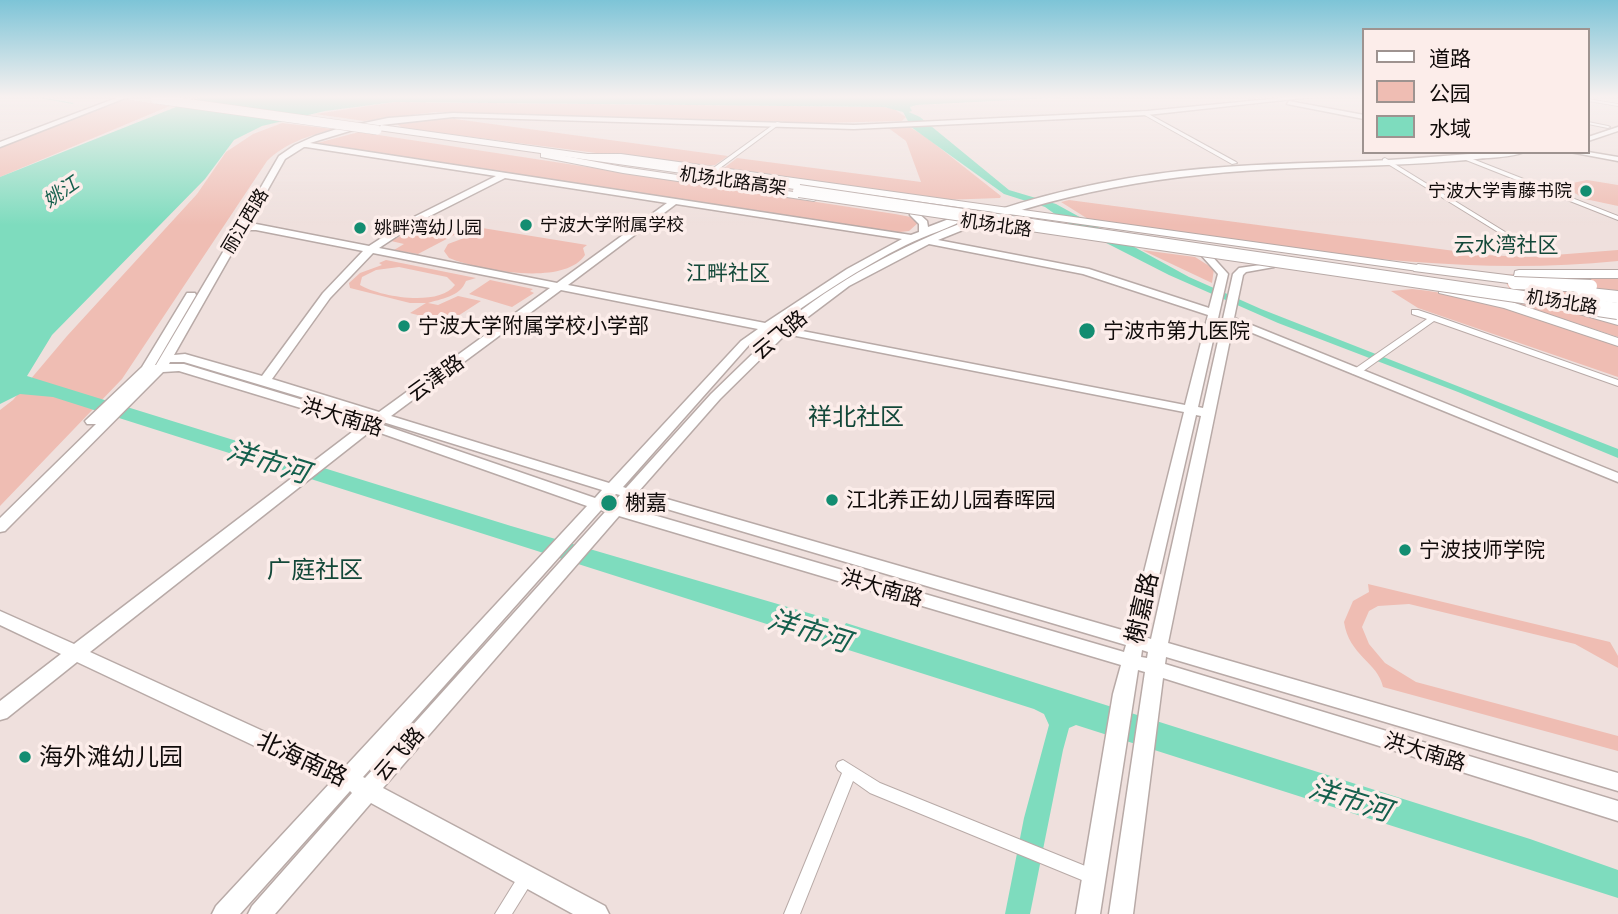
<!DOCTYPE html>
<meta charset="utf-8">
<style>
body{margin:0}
#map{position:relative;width:1618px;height:914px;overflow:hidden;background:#efe0dd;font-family:Ubuntu,"Noto Sans SC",sans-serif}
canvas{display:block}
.legend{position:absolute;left:1362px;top:28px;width:228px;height:126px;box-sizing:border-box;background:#fcedea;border:2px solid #9e9390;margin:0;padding:9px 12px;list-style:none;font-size:21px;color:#100b0a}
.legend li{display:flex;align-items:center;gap:14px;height:35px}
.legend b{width:35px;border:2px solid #9e9390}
</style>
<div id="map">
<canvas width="1618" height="914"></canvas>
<ul class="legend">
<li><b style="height:9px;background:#fff"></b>道路</li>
<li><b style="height:19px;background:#efbdb3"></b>公园</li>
<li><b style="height:19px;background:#7edcbe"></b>水域</li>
</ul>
</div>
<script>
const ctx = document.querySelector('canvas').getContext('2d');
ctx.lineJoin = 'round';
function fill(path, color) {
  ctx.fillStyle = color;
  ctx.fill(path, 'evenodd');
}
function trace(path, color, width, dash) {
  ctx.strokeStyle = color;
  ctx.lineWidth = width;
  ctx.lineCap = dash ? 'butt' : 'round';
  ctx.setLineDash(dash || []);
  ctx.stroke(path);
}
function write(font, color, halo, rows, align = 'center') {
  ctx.font = font + ' Ubuntu,"Noto Sans SC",sans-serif';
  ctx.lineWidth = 7;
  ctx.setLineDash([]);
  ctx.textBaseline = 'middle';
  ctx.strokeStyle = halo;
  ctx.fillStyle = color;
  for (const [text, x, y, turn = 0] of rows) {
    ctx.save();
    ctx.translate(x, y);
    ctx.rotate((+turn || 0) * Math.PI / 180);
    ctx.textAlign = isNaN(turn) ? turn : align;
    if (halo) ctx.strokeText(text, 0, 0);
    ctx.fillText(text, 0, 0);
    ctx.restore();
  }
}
fill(new Path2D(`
 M127,99l43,7 -170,71v-30z
 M395,102l489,5 10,2 12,8 -4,4 -81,2 -385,-11 -72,9 -49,-7z
 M448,118l280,38 -13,9 -18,1 -295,-38 -7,-6z
 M282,123l51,6c-24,7 -48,14 -66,32l-145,218 -122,127v-96l13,-10 54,-64 130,-142 29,-42 27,-18z
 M908,126l18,11 75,59 -1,2 -57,2 -219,-32 13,-10 184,24 -15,-41 -19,-14z
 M359,132l536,82 16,3 8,5 -10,9 -18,2 -574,-90z
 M1587,180l31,5v21l-33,-7 -19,-11 2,-4z
 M1069,200l416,55 44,2 89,-7v11c-177,18 -355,-17 -530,-42l-27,-17z
 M430,221l21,3 -10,6 17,3 -40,21 -24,-4 10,-6 -13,-3z
 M470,226l117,19 -4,3 2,7c-21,32 -106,15 -136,3l-5,-7 4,-7 35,-13 -15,-3z
 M1142,250l53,7 19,12 -2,14z
 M386,260l90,18 -10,3c-6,16 -26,18 -38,22l10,2 20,-9 23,5 -34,22 -37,-10 16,-10h-16l-60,-15 -1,-5 11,-10 22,-8 -3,-2zM399,267l48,10 8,8c-16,22 -75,12 -95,0l2,-8 14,-7z
 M1618,269v68l-98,-32 -19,-30z
 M490,280l43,9 -3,2 4,2 -22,14 -43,-13z
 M1412,289c71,7 138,33 206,55v33l-200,-69 -27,-17z
 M1368,584l242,58 8,14v12l-43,-24 -166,-40 -31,2 -9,5 -7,16 7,17 16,19 31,19 202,54v15l-235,-64c-5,-25 -34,-31 -39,-65l9,-21 16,-9z`), '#efbdb3');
fill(new Path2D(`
 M201,97h872l-156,8 -7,2 2,4 -3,1 11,5 89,73 47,14 133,73 72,32 357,140v9l-160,-66 -180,-69 -109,-48 -100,-51 -24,-17 -41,-13 -93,-67 -8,-15 -19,-5 -489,-5 -70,9 -63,15 -28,14 -29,39 -153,156 -25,41 484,150 318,93 -1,4 15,5 3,-5 684,216 88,31v28l-542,-173 -7,3 -6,22 -33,164h-25l19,-96 25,-93 -5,-11 -10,-5 -981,-312 -33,-3 -20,10v-227z`), '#7edcbe');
fill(new Path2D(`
 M33,97h9l32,6 -2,1z`), '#7edcbe');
const street = new Path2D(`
 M1588,99l30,5v2l-30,-5z
 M1143,111l93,51 1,1 -5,1 -91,-51z
 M777,122l4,1 -65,48h-4v-2z
 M1588,122l20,4 2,1 -2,1 -20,-4z
 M1461,156h4l153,60v4l-157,-62z
 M1385,158l151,93 1,1 -5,1 -149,-92v-2z
 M1412,310h6l18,6 182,64v6l-184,-65 -75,53h-6l-1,-2 1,-2 74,-51 -15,-5z
 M843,760l37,23 220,89 2,5 -2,5 -6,3 -224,-92 -17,-12 -53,133h-16l58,-141 -4,-3 -2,-4 2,-4z
 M527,869l6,3 2,5 -23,37h-17l26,-42z`);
const secondary = new Path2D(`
 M119,97h9l-128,50v-5z
 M1291,97h21l-165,18 -293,14 -401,-12 -90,10 -53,16 601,92 8,-3v-8l-9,-9v-4h6l11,10 1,6 34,-13 7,2c-16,12 -44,19 -63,29 -46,23 -88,51 -129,80l4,1c112,-91 256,-139 399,-155 63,-7 127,-8 190,-10 51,-2 103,-9 154,-9 -13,6 -33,5 -47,7 -60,6 -121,7 -181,9 -126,5 -241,23 -358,72l151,29 120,39 9,-34 -17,-19 8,-2 19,21 -30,133 5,1 30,-134 6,-6 35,-5v4l-28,5 -3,3 -9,43 384,155v9l-385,-157 -65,318 450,130v18l-452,-134 -1,7 453,137v20l-455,-143 -30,236h-24l36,-242 -7,-2 -38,244h-24l37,-220 8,-29 -502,-149 -236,272 222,118 4,8h-36l-202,-111 -96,111h-27l4,-8 100,-113 -2,-2 -110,123h-28l4,-8 115,-124 -254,-120 -70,56 -7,2v-19l61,-47 -61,-29v-14l74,33 286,-218 -181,-55 -16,1 -158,159 -5,1v-14l96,-94h-9l-2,-3 57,-54 45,-74h8l1,2 -41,70h1l80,-135 -3,-2 6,-3 40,-69 16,-11 20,-9 25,-8 48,-10 65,-5 401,12 293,-14zM304,147h2l190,29 -82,41 -45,29 -113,-22 -8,1 37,-66zM505,178l162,25 -110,80 -178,-35 41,-27zM676,204l226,35 -55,30 -82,54 -197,-38zM245,230h11l107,21 -40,42 -61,83 -77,-22 -11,1zM929,244l154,30 125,41 -23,90 -393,-76 57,-43zM373,253l177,35 -171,124 -107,-33 58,-81zM561,290l197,39 -17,12 -132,142 -218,-67zM769,331l6,1 -64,62 -85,94 -3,-1 126,-142zM786,334l398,78 -55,220 -490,-141 81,-92zM170,362h14l187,56 -2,2 -185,-56h-15zM1196,415l5,1 -50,223 -6,-2zM383,422l219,68 -7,8 -215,-74zM372,430l215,76 -243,262 -254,-116zM616,494l4,1 -8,9 -4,-2zM633,499l493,146 -2,7 -498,-145zM601,510l4,2 -240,266 -2,-1zM1142,650l6,2 -1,6 -6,-1z
 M1289,101l75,14v4l-77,-15z
 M1618,127v4l-30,10v-4z
 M1570,152h18l30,5v4z`);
const primary = new Path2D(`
 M544,152l79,15 191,28 5,3 -5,3 -191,-28 -82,-16v-4z
 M588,154h33l797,111 6,3 -6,3 -797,-111 -30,-1 -4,-3z
 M1443,286l69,16 106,36v8l-114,-38 -65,-15v-6z`);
const highway = new Path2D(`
 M381,125l435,61 5,3 -5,3 -438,-62z
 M1418,264l96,12 1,-5 4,-1h99v8h-89l9,4 -6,4 -118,-15 -2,-3z
 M1584,307l34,10v8l-39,-11 -2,-3z`);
trace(street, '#b8aaa7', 2);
trace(secondary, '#b8aaa7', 3);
trace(primary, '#b8aaa7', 2);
trace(highway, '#b8aaa7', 2);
fill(street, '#fff');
fill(secondary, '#fff');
fill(primary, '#fff');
fill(highway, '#fff');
const highwayBridgeFar2 = new Path2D(`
 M156,99l221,31`);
const highwayBridgeFar1 = new Path2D(`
 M799,191l785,115
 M1514,283l77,3
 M1580,293l38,4`);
const highwayBridge = new Path2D(`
 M1572,304l46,7`);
trace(highwayBridgeFar2, '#b8aaa7', 10, []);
trace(highwayBridgeFar1, '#b8aaa7', 14, []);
trace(highwayBridge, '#b8aaa7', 18, []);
trace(highwayBridgeFar2, '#fff', 9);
trace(highwayBridgeFar1, '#fff', 12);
trace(highwayBridge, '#fff', 16);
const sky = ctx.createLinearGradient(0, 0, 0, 225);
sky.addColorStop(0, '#7dc4d7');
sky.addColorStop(0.43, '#f8f1f0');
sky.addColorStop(1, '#f8f1f000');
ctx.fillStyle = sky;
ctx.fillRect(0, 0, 1618, 225);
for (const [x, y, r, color] of [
 [1586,191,7,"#138d71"],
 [526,225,7,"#138d71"],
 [360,228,7,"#138d71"],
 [404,326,7,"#138d71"],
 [1087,331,9,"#138d71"],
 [832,500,7,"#138d71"],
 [609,503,9,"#138d71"],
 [1405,550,7,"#138d71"],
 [25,757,7,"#138d71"]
]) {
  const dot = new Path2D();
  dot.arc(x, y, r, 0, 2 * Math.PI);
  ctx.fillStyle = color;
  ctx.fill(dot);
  trace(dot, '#fcedea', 2.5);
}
write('18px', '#100b0a', '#fcedea', [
 ["机场北路高架",733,181,8],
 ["丽江西路",245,221,-59],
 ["机场北路",996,225,8],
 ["机场北路",1562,302,9]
]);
write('18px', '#100b0a', '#fcedea', [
 ["宁波大学青藤书院",1572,191,"right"],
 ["宁波大学附属学校",540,225],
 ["姚畔湾幼儿园",374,228]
], 'left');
write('italic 19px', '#145f4c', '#fcedea', [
 ["姚江",61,192,-35]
]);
write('21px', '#134839', '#fcedea', [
 ["云水湾社区",1506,245],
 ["江畔社区",728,273]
]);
write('21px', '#100b0a', '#fcedea', [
 ["宁波大学附属学校小学部",418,326],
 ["宁波市第九医院",1103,331],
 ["江北养正幼儿园春晖园",846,500],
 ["榭嘉",625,503],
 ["宁波技师学院",1419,550]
], 'left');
write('21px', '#100b0a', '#fcedea', [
 ["云飞路",780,335,-40],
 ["云津路",436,378,-36],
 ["洪大南路",342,417,17],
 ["洪大南路",882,588,16],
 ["洪大南路",1425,752,17],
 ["云飞路",399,754,-49]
]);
write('24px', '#134839', '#fcedea', [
 ["祥北社区",856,417],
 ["广庭社区",315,570]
]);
write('24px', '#100b0a', '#fcedea', [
 ["榭嘉路",1142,608,-77],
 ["北海南路",302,759,25]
]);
write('24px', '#100b0a', '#fcedea', [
 ["海外滩幼儿园",39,757]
], 'left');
write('italic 28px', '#145f4c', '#fcedea', [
 ["洋市河",268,462,17],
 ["洋市河",809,631,17],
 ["洋市河",1350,800,17]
]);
</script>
